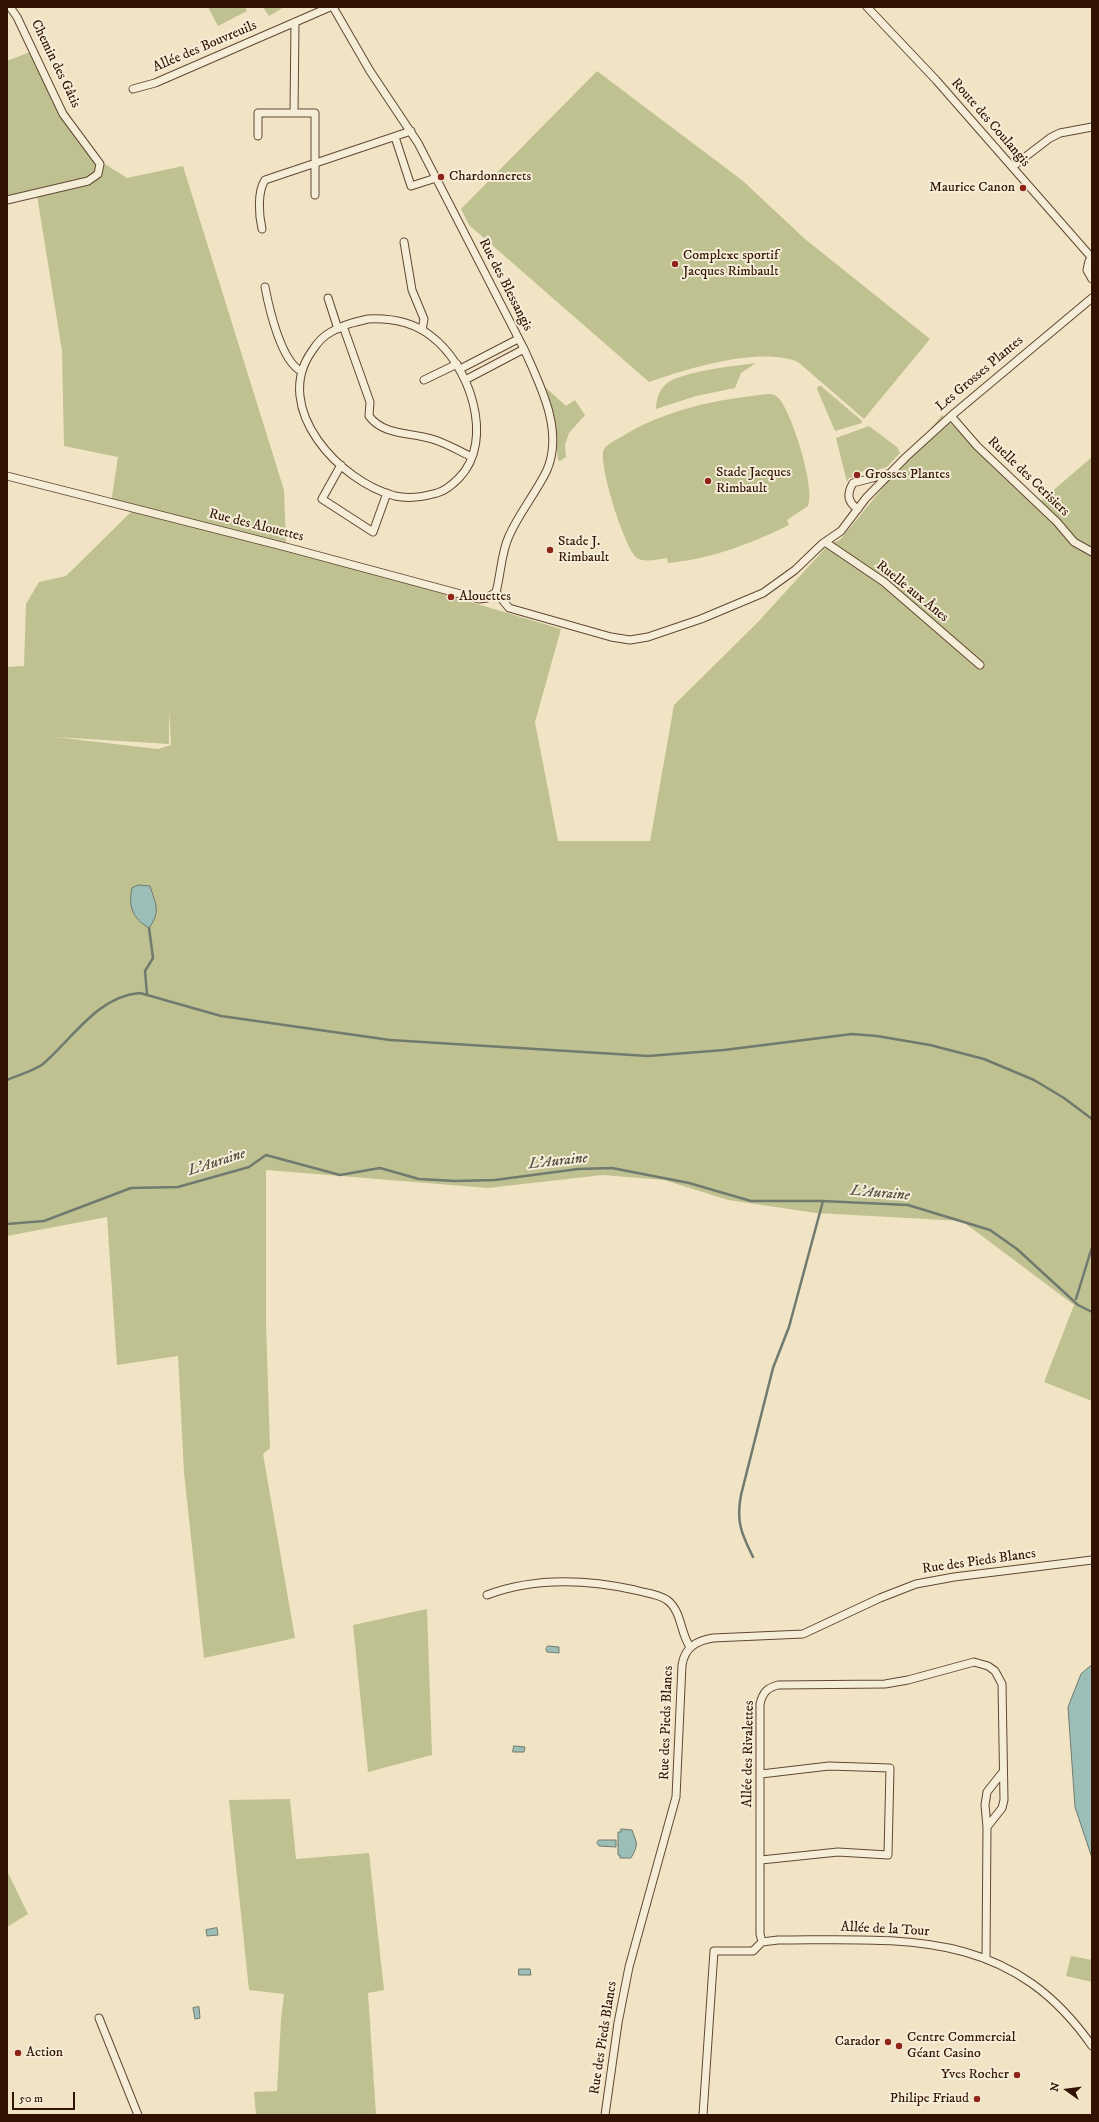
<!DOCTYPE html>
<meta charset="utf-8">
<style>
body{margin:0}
#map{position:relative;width:1099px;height:2122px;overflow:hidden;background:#f1e4c4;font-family:"IM FELL DW Pica",serif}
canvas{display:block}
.frame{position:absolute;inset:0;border:8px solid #321303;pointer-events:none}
.north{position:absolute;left:1047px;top:2070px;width:40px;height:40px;-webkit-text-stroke:3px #f6edd9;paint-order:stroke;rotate:284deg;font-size:11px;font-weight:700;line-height:16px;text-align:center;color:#321303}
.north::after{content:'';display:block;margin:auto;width:14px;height:18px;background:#321303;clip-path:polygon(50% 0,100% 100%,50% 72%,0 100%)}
.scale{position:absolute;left:12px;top:2092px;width:63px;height:18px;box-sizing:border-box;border:2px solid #321303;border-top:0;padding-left:5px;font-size:12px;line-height:14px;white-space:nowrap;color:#321303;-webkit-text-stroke:3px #f6edd9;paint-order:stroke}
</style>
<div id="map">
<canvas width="1099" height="2122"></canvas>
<div class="frame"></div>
<div class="north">N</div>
<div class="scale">50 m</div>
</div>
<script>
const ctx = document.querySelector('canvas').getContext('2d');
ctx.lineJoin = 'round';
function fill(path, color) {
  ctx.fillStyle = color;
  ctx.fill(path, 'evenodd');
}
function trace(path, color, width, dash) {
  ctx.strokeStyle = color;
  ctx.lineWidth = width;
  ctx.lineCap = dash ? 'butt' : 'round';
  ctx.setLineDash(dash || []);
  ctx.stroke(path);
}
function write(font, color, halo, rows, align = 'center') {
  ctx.font = font + ' "IM FELL DW Pica",serif';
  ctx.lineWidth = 4;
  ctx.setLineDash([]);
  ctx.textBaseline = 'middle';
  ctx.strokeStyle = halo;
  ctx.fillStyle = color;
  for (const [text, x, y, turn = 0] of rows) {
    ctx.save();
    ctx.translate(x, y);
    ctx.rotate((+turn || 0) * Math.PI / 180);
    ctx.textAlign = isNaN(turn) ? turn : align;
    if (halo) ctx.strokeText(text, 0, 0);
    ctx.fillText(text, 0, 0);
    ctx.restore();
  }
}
fill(new Path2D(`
 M208,7h37l2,4 -29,15z
 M263,7h21l-15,9z
 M30,52l67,107 30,19 56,-12 101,324 2,57 275,82 -26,93 23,119h92l24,-136 84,-83 71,-78 11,-4 102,-125 93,91 57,-49v944l-48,-19 30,-77 -112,-84 -146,-8 -88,-13 -64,-20 -61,-5 -115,13 -222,-18v153l4,125 -7,6 32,184 -91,20 -20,-185 -6,-117 -61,9 -10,-148 -100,19v-569l17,-1 2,-62 13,-22 27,-6 68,-67 -23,-6 7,-46 -54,-11 -2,-95 -25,-156 -30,7v-141zM169,710l2,35 -13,4 -103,-12 114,7z
 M597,71l146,110 62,58 125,100 -66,80 -66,-57c-39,-16 -111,7 -149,20l-180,-157 -8,-16z
 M756,363l-15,10 -6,15 -39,8 -40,13c0,-9 3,-19 10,-25 15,-13 70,-18 90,-21z
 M818,386h3l40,34 1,3 -27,8 -18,-42z
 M545,387l21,19 9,-6 10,15 -16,18 -4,12 1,12 -6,4 -2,-1 -3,-32 -11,-38z
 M769,394c5,0 8,2 11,6 12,14 36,89 28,106l-21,14 2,5c-39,19 -78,34 -121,38l-1,-5c-9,1 -22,5 -30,0 -12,-8 -40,-97 -33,-109 3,-5 12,-9 17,-12 45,-28 97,-38 148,-43z
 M869,426l28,21 3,6 -13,14 -18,6 -2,-3 -12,4v3l-6,1 -2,4 -11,-44z
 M427,1609l5,146 -64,17 -15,-147z
 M290,1799l6,60 73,-6 15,137 -16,3 8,122h-120l-2,-23 23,-1 4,-71 3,-26 -35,-4 -20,-190z
 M7,1871l21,43 -21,13z
 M1071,1956l21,4v22l-26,-6z`), '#bfc290');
const water = new Path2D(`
 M139,885l11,1c6,19 11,25 -1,42 -17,-10 -21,-22 -17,-40z
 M548,1646l11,1v6l-12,-1 -1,-3z
 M1092,1665v193l-17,-51 -7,-100 13,-33z
 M514,1746l11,1 -1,5h-11z
 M621,1829l11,1c5,14 7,14 -1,28h-11v-3h-2v-23h3z
 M599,1840h17v7l-17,-1 -2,-3z
 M217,1928l1,7 -11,1 -1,-6z
 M519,1969h11l1,6h-12z
 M199,2007l1,11 -5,1 -2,-11z`);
fill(water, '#9bbeb6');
trace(water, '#717a6e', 1);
trace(new Path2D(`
 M147,994l-2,-23 8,-13 -4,-30
 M7,1080c11,-5 27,-9 36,-16 30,-26 55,-68 97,-71l81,23 169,24 258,16 76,-6 128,-16 25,2 53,9 54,14 50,21 30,18 28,21
 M7,1224l37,-3 87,-33 47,-1 71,-20 17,-12 74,20 40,-7 39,11 36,2 40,-1 83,-11 34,-1 77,15 62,18h71l86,4 82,25 27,19 61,56 14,7
 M1076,1299l16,-52
 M753,1557c-12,-24 -17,-36 -12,-62l32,-127 16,-41 34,-126`), '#717a6e', 2.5);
const street = new Path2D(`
 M333,7l37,64 48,72 106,206c16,36 40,81 23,121 -11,23 -28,43 -38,66 -8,17 -8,38 -13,56
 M867,7l69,73 156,178
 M133,89l22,-6 175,-76
 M294,113l1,-91
 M258,136v-23h57v82
 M395,137l16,49 25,-8
 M1012,167l38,-29 10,-5 32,-6
 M7,200l81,-19 10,-7 2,-10 -37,-50 -46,-97 -7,-10
 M262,229c-3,-13 -5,-37 3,-49l146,-49
 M404,242l8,48 12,29 -2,11
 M1092,258l-3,3 -2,9 5,9
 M265,287c4,21 16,74 36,84
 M328,298l10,31
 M368,319c22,-1 45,3 63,17 38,28 65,104 28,142 -6,6 -14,13 -22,15 -14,4 -28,6 -42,3 -55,-14 -124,-88 -83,-145 5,-8 11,-15 19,-19 11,-7 24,-10 37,-13z
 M343,326l27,76 -1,14c15,20 41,16 63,23 14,4 27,12 40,18
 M460,369l58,-30
 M424,380l33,-16
 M465,380l59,-31
 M951,416l26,30 80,76 17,20 18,10
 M341,465l-19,34 51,33 14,-39
 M7,476l279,71 193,52 8,-1 9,-6
 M858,509c-11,-7 -11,-16 -5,-26l38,-10
 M825,542l59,40 96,83
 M496,592l13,16 102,29 19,3 18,-3 53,-18 62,-26 32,-23 27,-26 19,-13 25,-33 40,-41 45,-41 141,-118
 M487,1595c48,-18 98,-16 148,-5 10,3 23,4 32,10 15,11 13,33 23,47
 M761,1774l68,-8 61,2 -2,87 -50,-3 -77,8
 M762,1942l-2,-8v-230c3,-12 7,-16 18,-19l107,-1 23,-4 66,-18 14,4 7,5 7,13 2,116 -2,8 -15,19
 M762,1942l16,-2c127,0 232,-12 314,106
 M986,1958l1,-131 -2,-22 2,-13 15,-19
 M99,2018l39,97
 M605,2115l13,-92 11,-56 47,-170 6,-132c3,-18 14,-24 31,-27l90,-4 77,-36 36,-14 38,-7 138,-17
 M703,2115l11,-164h39l9,-9`);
trace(street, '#624733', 9);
trace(street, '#f6edd9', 7);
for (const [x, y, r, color] of [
 [441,177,4,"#8f2418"],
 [1023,188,4,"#8f2418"],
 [675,264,4,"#8f2418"],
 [857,475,4,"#8f2418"],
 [708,481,4,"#8f2418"],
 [550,550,4,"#8f2418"],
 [451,597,4,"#8f2418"],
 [888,2042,4,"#8f2418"],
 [899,2046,4,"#8f2418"],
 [18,2053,4,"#8f2418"],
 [1017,2075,4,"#8f2418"],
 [977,2099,4,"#8f2418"]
]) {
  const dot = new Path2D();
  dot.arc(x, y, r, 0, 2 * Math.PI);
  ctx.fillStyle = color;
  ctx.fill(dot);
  trace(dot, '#f6edd9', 1.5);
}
write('14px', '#321303', '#f6edd9', [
 ["Allée des Bouvreuils",205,47,-23],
 ["Chemin des Gâtis",55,64,64],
 ["Route des Coulangis",990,123,49],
 ["Rue des Blessangis",505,285,63],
 ["Les Grosses Plantes",980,374,-40],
 ["Ruelle des Cerisiers",1028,477,44],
 ["Rue des Alouettes",256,526,14],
 ["Ruelle aux Ânes",912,592,39],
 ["Rue des Pieds Blancs",979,1562,-8],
 ["Rue des Pieds Blancs",667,1723,-88],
 ["Allée des Rivalettes",749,1754,-89],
 ["Allée de la Tour",885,1930,3],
 ["Rue des Pieds Blancs",604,2038,-81]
]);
write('14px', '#321303', '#f6edd9', [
 ["Chardonnerets",449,177],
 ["Maurice Canon",1015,188,"right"],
 ["Complexe sportif",683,256],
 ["Jacques Rimbault",683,272],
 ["Stade Jacques",716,473],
 ["Rimbault",716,489],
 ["Grosses Plantes",865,475],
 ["Stade J.",558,542],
 ["Rimbault",558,558],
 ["Alouettes",459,597],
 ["Centre Commercial",907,2038],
 ["Géant Casino",907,2054],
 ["Carador",880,2042,"right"],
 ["Action",26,2053],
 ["Yves Rocher",1009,2075,"right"],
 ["Philipe Friaud",969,2099,"right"]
], 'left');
write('italic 15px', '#574f42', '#f6edd9', [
 ["L'Auraine",558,1162,-6],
 ["L'Auraine",217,1163,-18],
 ["L'Auraine",880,1194,5]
]);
</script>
